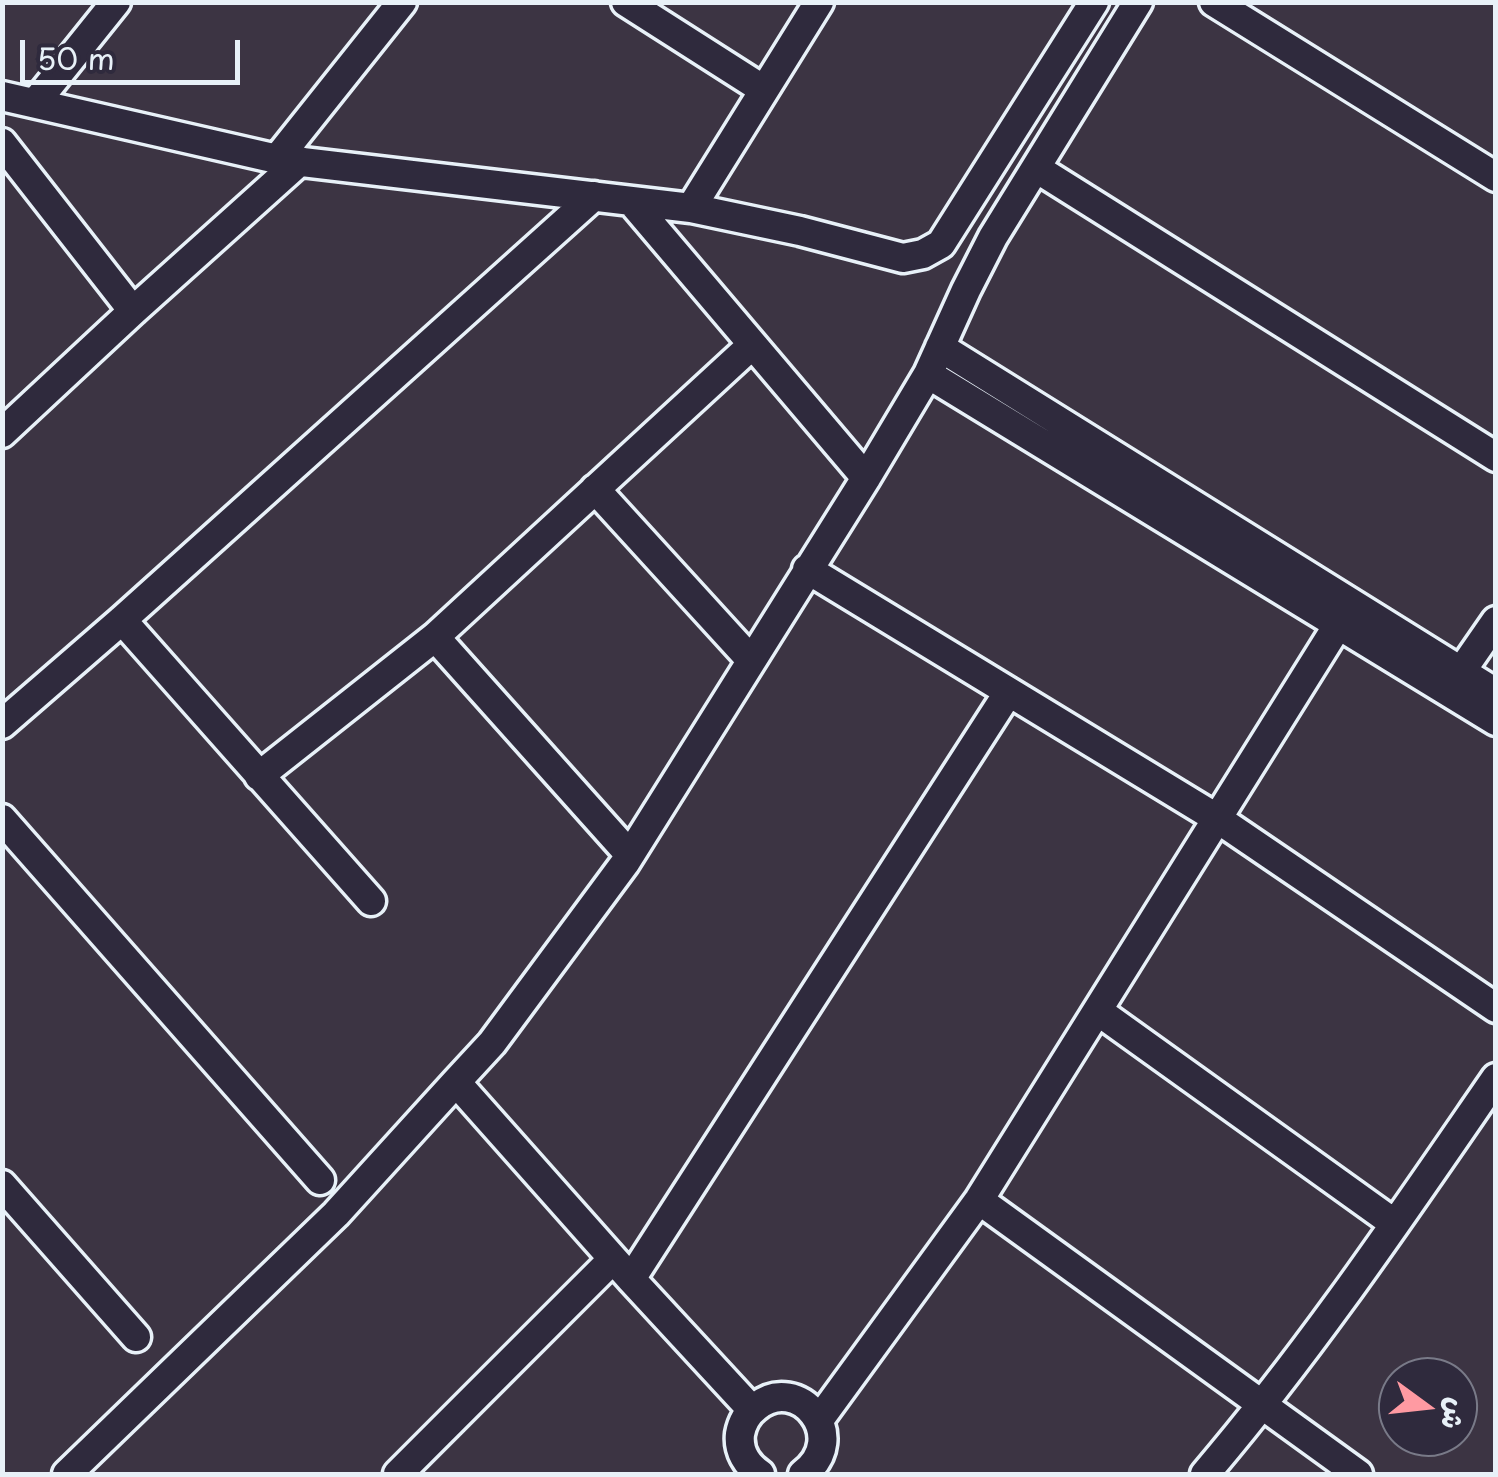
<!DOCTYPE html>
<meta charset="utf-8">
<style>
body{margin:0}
#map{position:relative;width:1498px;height:1477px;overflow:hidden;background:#3c3443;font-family:"Playpen Sans","Playpen Sans Arabic",sans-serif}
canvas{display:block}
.frame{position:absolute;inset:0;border:5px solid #e8f1f8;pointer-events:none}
.north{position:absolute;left:1378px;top:1357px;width:100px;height:100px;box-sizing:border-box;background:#2f2a3d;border:2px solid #797a88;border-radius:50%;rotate:105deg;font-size:28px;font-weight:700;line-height:40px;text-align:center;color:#e8f1f8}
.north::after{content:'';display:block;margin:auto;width:35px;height:45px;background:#ff9aa2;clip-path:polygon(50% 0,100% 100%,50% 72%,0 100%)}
.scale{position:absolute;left:20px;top:40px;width:220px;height:45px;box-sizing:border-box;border:5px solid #e8f1f8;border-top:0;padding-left:12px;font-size:30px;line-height:35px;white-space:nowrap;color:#e8f1f8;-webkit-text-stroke:8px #2f2a3d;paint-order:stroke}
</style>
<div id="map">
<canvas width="1498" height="1477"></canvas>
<div class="frame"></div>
<div class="north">ش</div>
<div class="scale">50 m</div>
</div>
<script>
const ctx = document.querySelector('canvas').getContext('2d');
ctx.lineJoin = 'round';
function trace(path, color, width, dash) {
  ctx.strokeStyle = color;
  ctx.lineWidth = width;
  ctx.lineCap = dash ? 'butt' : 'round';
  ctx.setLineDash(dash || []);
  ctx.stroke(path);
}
const minor = new Path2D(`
 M626,2l138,88
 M1214,2l282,175
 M2,96l275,63 414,49 109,23 103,27 20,-4 18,-10 153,-242
 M35,103l81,-101
 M2,143l131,168
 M277,159l125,-157
 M1036,168l460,289
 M631,201l235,277
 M691,208l128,-206
 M940,347l556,346
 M928,374l568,347
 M2,433l131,-122 167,-150
 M595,489l156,171
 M807,569l411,250 278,189
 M122,620l249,281
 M435,637l195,218
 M1451,686l45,-65
 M2,724l120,-104 472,-424
 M259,776l176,-139 317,-292
 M2,819l318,361
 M1098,1011l297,213
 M456,1082l175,197 121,131
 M2,1185l134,152
 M979,1200l379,274
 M631,1279l377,-586
 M819,1420l160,-220 359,-575
 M67,1474l269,-260 120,-132 36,-39 133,-180 241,-385 62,-104 38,-84 27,-53 145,-235
 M398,1474l215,-215
 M760,1474c-13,-9 -22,-23 -20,-40 2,-11 8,-21 16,-27 42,-35 96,30 47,67
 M1205,1474c106,-124 198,-261 291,-396`);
trace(minor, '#e8f1f8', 35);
trace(minor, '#2f2a3d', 28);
</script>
